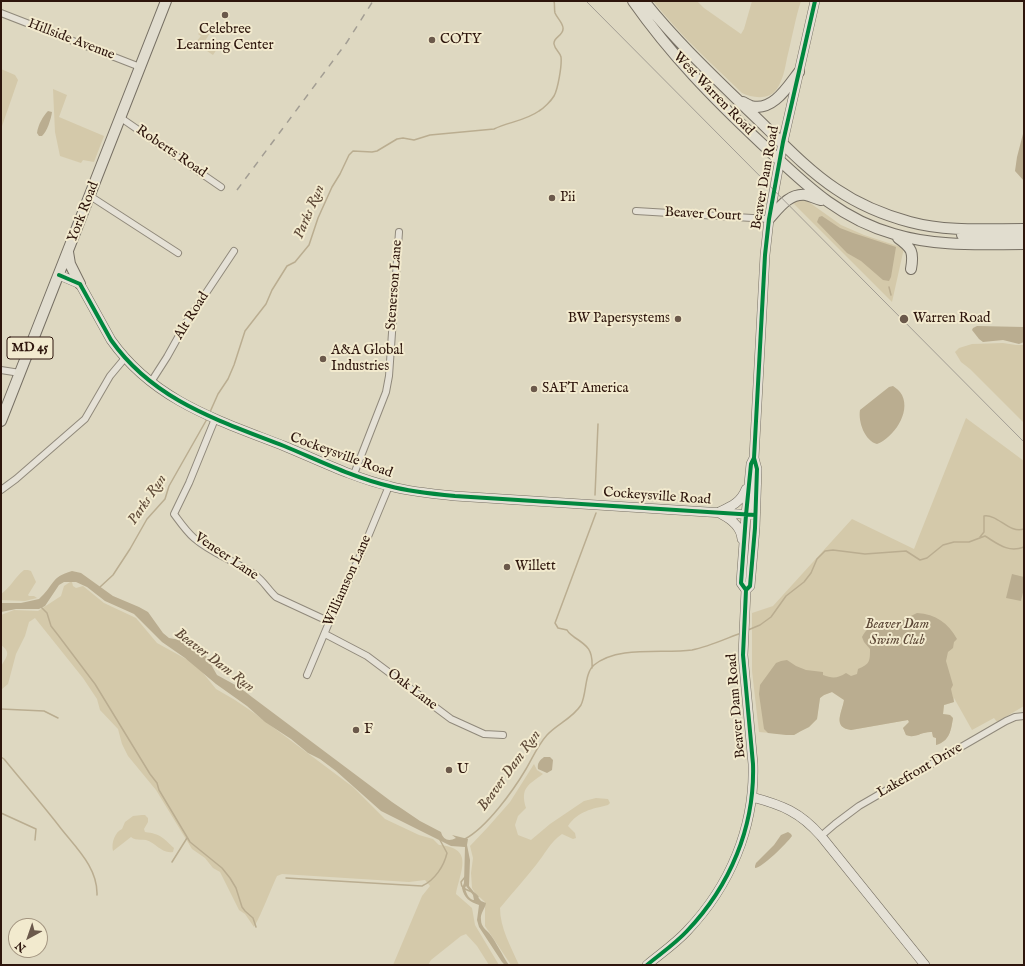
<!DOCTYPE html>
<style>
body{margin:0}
#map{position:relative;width:1025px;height:966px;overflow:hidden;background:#ded8c1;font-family:"IM FELL English",serif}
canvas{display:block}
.frame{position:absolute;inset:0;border:2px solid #2d150c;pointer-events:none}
.north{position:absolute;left:8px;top:918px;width:40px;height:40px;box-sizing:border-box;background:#f2eace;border:1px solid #a39580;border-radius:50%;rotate:220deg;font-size:11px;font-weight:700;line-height:16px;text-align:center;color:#2d150c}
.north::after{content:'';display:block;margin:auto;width:14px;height:18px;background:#6b594b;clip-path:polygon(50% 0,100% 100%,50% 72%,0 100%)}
</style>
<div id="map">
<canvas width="1025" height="966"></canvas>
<div class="frame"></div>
<div class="north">N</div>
</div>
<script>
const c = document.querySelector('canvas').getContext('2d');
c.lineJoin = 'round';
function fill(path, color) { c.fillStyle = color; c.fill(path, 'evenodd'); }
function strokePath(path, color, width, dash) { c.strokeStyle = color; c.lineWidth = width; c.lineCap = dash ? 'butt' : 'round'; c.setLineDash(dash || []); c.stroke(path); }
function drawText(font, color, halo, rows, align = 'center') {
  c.font = font + ' "IM FELL English",serif'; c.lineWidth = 4; c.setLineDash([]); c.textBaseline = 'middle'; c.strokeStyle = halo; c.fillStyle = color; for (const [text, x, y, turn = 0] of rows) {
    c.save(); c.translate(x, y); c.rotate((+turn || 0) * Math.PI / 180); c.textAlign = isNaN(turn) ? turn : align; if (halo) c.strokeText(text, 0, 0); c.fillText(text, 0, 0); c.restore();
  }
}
fill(new Path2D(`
 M653 1H697L704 8 741 34 744 29 752 1H801C795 19 792 39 787 58 785 68 783 81 776 90 769 100 752 98 742 93 711 63 680 35 653 1Z
 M203 29 210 33 205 41 217 49 213 55 195 43 201 36 198 34Z
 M1 69 15 75 18 80 1 129Z
 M53 89 67 95 59 117 104 136 94 162 83 160 81 163 60 156 55 132Z
 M796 199 806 200 841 225 864 235 904 248 892 302 793 203Z
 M1003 343 1016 345H1024V423L970 369 961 362 955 352 959 348 972 344Z
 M966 418 1024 461V706L997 722 994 718 972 730 954 698V702L944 705 943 714 950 715 953 718C951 730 950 741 936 745V738L933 737 932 732C922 731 915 739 906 735L903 728 909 722 908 720 851 730C832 727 842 713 844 700L832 692 824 695 820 698 817 719 809 727 801 731 794 735 759 732 752 671V613L773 606 852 519 914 549Z
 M24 570H28L31 571 36 582 28 595 29 596H34L37 598 25 601 1 600V594C11 587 15 577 24 570Z
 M70 582H72L73 586 76 588 83 586 104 603 136 618 157 643 186 659 194 662 216 689 235 700 254 713 353 787 385 819 419 835 433 839 439 845C474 848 461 869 456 894L472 908 475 925 499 965H489L477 946 466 934 461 936 431 960 428 965H393L422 896 430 886 425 880 409 882 282 874 277 876C269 893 263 911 254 927L245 914 239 910 220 872 213 868 205 858 192 849 156 790 128 756 122 744 118 729 100 710 97 699 83 678 35 618 29 622 25 636 16 654 8 684 2 689 1 688C1 682 0 674 1 668 3 659 14 654 1 645V615L14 610 38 611 61 596 64 586Z
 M534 764 537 770 543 774C528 785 520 788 526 808L518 816 515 825 518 835 531 840 550 824 584 801 596 798 608 799 610 803 608 805C592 809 578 811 568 826L575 833 576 838 573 839 562 834C550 842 545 854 536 865 525 879 512 893 500 908 500 928 511 947 519 965H511L485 926V902L475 893 472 888 471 873 473 858 470 846 488 827 510 802Z
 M142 815H145L148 818V822L144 829 145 832C161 834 163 838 174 848L173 852C162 854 156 843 146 840 141 839 135 841 131 837L113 851C111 843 115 832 122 829L125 822 133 816Z`), '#d4c9aa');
fill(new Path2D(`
 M48 111 52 112C51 119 47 132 42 136H39L37 133C38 125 43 116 48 111Z
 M1024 130V181L1015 171 1017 157Z
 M822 216 840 228 853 233 896 247 891 277 889 281 883 280 861 261 847 253 817 222 819 217Z
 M977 326 1024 327V342L1019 344 1003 340 983 342 979 339 972 330 973 328Z
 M893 386C896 388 900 391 902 395 911 413 893 438 877 444 865 441 858 422 860 410L889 387Z
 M72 571 81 573 113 596 139 607 148 612 163 633 169 638 180 640 197 647 205 654 217 675 239 687 252 697 392 802 420 821 441 832C443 840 449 842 456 838L452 835 468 839 467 845 470 860 469 886 481 901 486 903C485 909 480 913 481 920 481 926 486 930 489 933 497 943 502 955 509 965H505L502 962 479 927 477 920 479 905C470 902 464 898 462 888L464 883 465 847 451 846 381 811 336 771 320 759 308 753 291 739 265 722 247 706 216 684 185 658 162 642 134 614 105 601 87 587 76 582H64L59 585 45 606 39 609H16L1 612V603H21L39 599C54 586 50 577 72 571ZM466 886 473 895 474 900C469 900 466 893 465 888Z
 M1012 574 1024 577V588L1021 601 1006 598Z
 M917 613C936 614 948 623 957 639L954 642 953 648 948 652 946 661 953 685 951 689 954 702 944 705 943 714 950 715 953 718C951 730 950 741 936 745V738L933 737 932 732C922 731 915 739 906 735L903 728 909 722 908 720 851 730C832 727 842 713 844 700L832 692 824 695 820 698 817 719 809 727 801 731 794 735H786L768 733 764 729 759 694 760 685 776 663 781 661 787 660 796 666 806 670 823 672V675C833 679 838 678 846 673L851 676 857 674 858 669C870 664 870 661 870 649L864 642 862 637C867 627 875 623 886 628Z
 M544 757H550L553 760 552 770 547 773 538 769C537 763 540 760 544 757Z
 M788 832 791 834 792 836C787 843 762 868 755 868V866L756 863 774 845 781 835Z`), '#baad90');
strokePath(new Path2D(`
 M889 287 891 295
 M210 412 218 394 228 379 234 365 245 331 266 304 272 290 287 266 295 262 309 245 318 218 332 187 340 174 349 155 353 151 372 152 377 151 397 139 403 138 414 140 430 135 494 129C508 122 525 121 539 111 544 108 551 101 554 96 558 89 562 65 561 57 560 52 555 50 554 44 553 37 563 36 563 29 564 24 557 18 555 13 554 9 555 5 554 1
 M595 495 598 424
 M980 537 984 532V516C998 514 1009 534 1024 529
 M100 587 113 575 130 549 147 519 165 499 169 486 207 419
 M40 606 47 613 51 626 58 635 95 684 150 774 157 783 159 790 190 842 222 868 230 878 236 888 242 907 245 911 253 918 256 927
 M748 630 760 625 771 617 786 596 804 582 811 573 817 559 825 551 833 550 865 554 906 551 920 560 927 558 943 545 954 542H969L985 536C998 544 1008 553 1024 547
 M592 668C593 650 588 646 574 637 571 634 569 634 567 630L558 628 555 623 596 513
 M1 709 44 711 58 718
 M1 757 4 759C22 781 41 803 59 826 75 847 98 867 97 895
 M1 813 36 829 35 840
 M465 839C487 827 513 791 526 769 533 757 538 745 547 735 557 724 573 718 581 705 587 693 584 674 594 665 618 645 663 654 692 650 708 647 725 639 741 633
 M172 862 187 838
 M465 877 461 882C461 892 473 889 478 897
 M286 878 422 886C435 880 444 866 447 853L440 840`), '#baad90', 1.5);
const street = new Path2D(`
 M1 13 140 67
 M121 118 221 187
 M90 196 178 253
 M636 211 769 219
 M1 370 20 373
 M151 382 167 357 186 323 234 251
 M215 419 189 483 174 514C180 522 186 531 194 538 212 554 236 561 255 575 264 581 268 590 276 597L330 622
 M354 474 386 392 389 376 399 232
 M1 490 16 479 85 419 110 376 125 358
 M325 634 367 656 451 719 484 734 503 735
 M307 675 333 613 360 556 389 486
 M821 836 835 824 859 806 1006 721 1015 717 1024 716`);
const secondary = new Path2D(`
 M59 275 80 284 111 340C154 401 218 420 284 446 318 460 354 478 389 486 411 492 433 494 455 496L755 515
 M719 512C732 506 741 502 746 489
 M721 514C731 519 741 526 742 539
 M746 590 750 586 755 528 757 469 754 458 765 255 769 219 783 142 815 1
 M752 797C782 805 800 812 821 836L925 965
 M647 965C660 954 675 944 687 931 730 886 755 827 753 764L743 655 746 590 741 583 746 515 751 464 754 458`);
const primary = new Path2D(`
 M633 1C671 55 713 98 761 143 803 182 837 218 894 234 937 247 980 244 1024 244
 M644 1C675 40 711 74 746 108 774 134 804 168 836 189 858 204 884 215 910 222 947 232 986 229 1024 229
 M743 102C745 103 748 105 751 106 773 112 788 86 799 72
 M769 219C779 208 789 193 806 195 811 196 816 199 821 200
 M962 235 1016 236 1024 238
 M898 238C912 248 914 252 911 269
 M68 252 70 264 80 284
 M1 421 166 1`);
strokePath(street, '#90897b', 8);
strokePath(secondary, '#777064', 10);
strokePath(primary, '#777064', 12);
strokePath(street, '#e5e1d6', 6);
strokePath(secondary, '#e5e1d6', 9);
strokePath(primary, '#e1ddcf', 10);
strokePath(new Path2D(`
 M586 1 1024 442`), '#a29d93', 1);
strokePath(new Path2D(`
 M237 190 347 42 373 1`), '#a29d93', 1.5, [7, 7]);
strokePath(new Path2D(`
 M59 275 80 284 111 340C154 401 218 420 284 446 318 460 354 478 389 486 411 492 433 494 455 496L755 515
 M746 590 750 586 755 528 757 469 754 458 765 255 769 219 783 142 815 1
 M647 965C660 954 675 944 687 931 730 886 755 827 753 764L743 655 746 590 741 583 746 515 751 464 754 458`), '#00873e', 4);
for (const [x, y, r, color] of [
 [225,15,4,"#6b594b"],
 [432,40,4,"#6b594b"],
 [552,198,4,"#6b594b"],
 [678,319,4,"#6b594b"],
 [904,319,5,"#6b594b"],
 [323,359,4,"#6b594b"],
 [534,389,4,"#6b594b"],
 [507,567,4,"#6b594b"],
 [356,730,4,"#6b594b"],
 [449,770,4,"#6b594b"]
]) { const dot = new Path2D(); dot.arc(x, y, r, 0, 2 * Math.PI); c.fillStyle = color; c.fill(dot); strokePath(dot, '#f2eace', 1.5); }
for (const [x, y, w] of [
 [30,348,46]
]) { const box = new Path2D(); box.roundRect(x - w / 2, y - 11, w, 22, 3); c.fillStyle = '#f2eace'; c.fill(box); strokePath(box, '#2d150c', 1); }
drawText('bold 13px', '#2d150c', null, [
 ["MD 45",30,348]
]);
drawText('14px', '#2d150c', '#f2eace', [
 ["Celebree",225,30,"center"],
 ["Learning Center",225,46,"center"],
 ["COTY",440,40],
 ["Pii",560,198],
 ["BW Papersystems",670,319,"right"],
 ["Warren Road",913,319],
 ["A&A Global",331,351],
 ["Industries",331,367],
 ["SAFT America",542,389],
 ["Willett",515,567],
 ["F",364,730],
 ["U",457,770]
], 'left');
drawText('14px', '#2d150c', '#f2eace', [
 ["Hillside Avenue",71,40,21],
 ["West Warren Road",713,94,46],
 ["Roberts Road",171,152,34],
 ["Beaver Dam Road",766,178,-80],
 ["York Road",84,212,-69],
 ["Beaver Court",703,215,3],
 ["Stenerson Lane",395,285,-86],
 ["Alt Road",192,316,-58],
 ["Cockeysville Road",341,456,20],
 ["Cockeysville Road",657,497,4],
 ["Veneer Lane",226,557,34],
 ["Williamson Lane",348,581,-66],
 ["Oak Lane",412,690,37],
 ["Beaver Dam Road",737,706,-95],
 ["Lakefront Drive",920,771,-30]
]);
drawText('italic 14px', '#5c4736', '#f2eace', [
 ["Beaver Dam",897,625],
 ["Swim Club",897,641]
]);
drawText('italic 15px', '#5f4a38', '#f2eace', [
 ["Parks Run",310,212,-67],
 ["Parks Run",148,500,-56],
 ["Beaver Dam Run",214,661,37],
 ["Beaver Dam Run",510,771,-54]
]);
</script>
